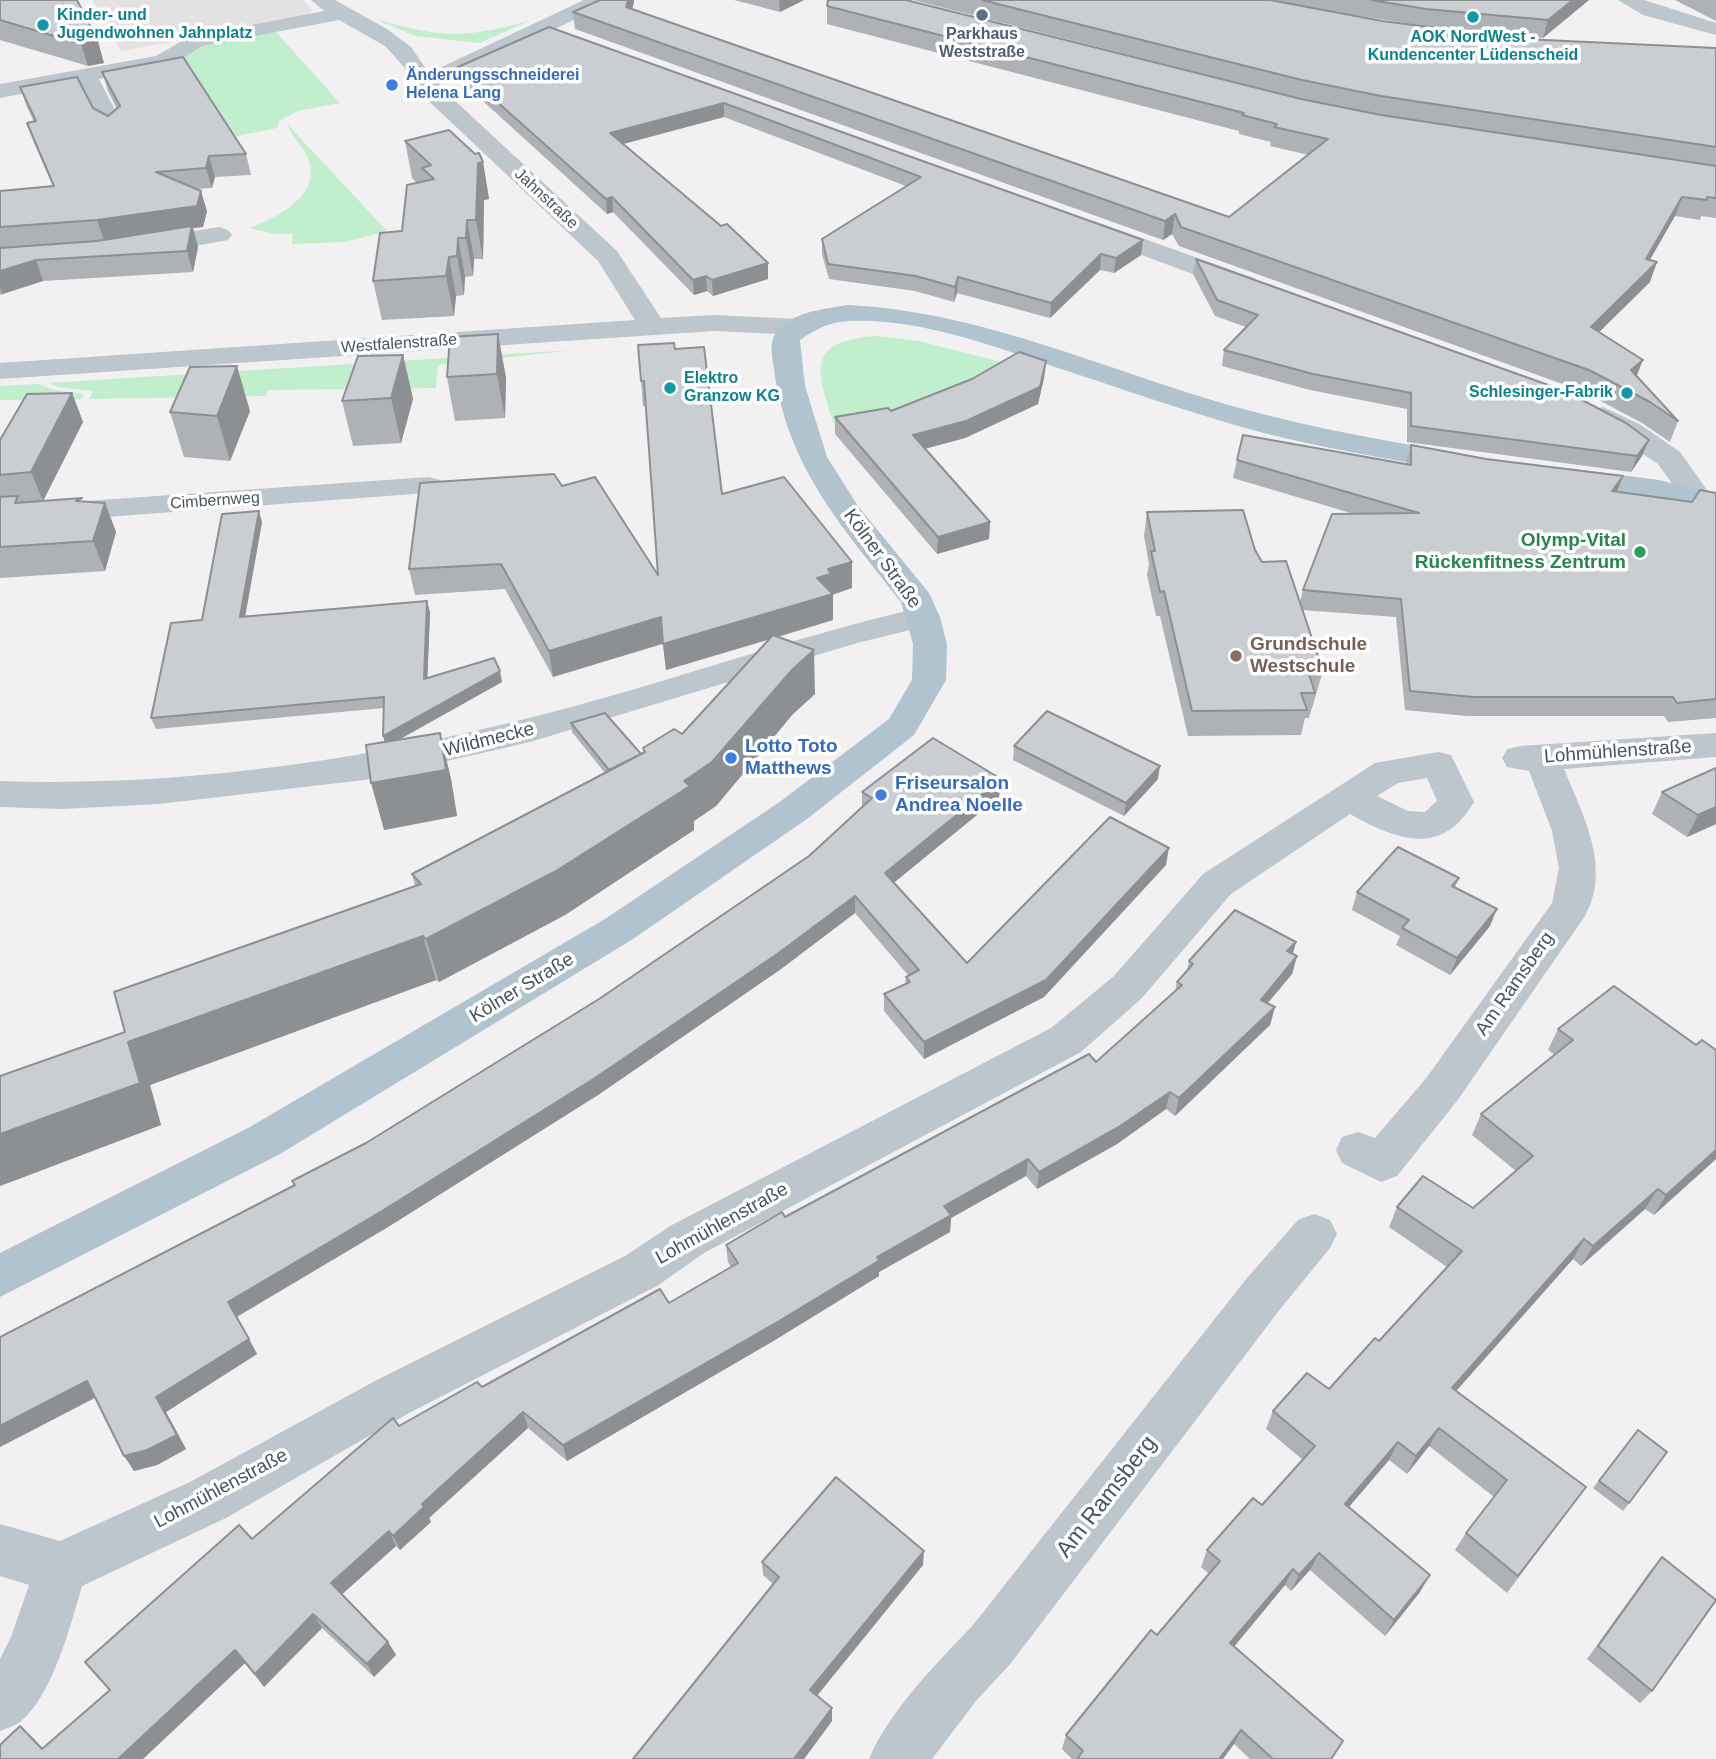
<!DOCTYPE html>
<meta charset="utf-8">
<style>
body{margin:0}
canvas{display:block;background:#f3f0f1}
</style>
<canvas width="1716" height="1759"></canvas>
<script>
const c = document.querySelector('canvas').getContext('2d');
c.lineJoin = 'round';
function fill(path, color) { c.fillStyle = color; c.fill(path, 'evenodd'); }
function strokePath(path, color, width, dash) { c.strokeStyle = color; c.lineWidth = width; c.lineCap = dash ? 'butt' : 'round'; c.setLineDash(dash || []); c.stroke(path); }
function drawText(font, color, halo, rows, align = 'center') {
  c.font = font + ' Arial,sans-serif'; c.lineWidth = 7; c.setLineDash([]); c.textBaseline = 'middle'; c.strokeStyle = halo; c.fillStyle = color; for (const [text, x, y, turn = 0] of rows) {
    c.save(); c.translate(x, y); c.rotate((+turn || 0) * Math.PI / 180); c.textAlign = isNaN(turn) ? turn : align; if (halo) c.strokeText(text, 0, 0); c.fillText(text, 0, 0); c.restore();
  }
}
fill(new Path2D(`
 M92 0H303L313 11 302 18 121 51Z`), '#e3e1e2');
fill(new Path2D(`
 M377 20C443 37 462 39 529 21L480 43 416 36Z
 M275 31 340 103 298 111 279 121 277 128 227 138 178 59 203 44Z
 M287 124 387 231 345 242 292 244 293 234H273L250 228C277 217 320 197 309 161 305 148 292 137 287 124Z
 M877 336 918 341 1005 363 961 391 835 427C818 373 802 341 877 336Z
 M574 350 438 365 436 388 269 390 265 396 89 399 93 391 58 387 49 383Z
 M39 384 54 390 84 394 81 399 0 400V386Z`), '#c1eecd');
fill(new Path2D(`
 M311 0H335L387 29 411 47 429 73 584 0H610L607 4 438 85 617 251 661 318 714 315 799 319 809 321 813 327 809 333 799 335 714 331 0 379V363L635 320 598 261 416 89 404 67 385 46 339 20 202 46 170 66 99 79 124 127 113 134 102 127 79 83 0 98V84L156 56 189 37 324 11Z
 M1618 0H1644L1716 23V35L1643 15Z
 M1094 221 1254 278 1258 284 1254 290H1236L1085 234 1081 229 1085 224Z
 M219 227 228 230 232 235 228 240 145 255 136 252 132 247 136 242 145 239Z
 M1603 407 1641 425 1680 452 1712 497 1708 503 1697 506 1686 503 1658 464 1593 422 1589 416 1593 410Z
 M429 477 440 480 444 486 440 492 0 525V507Z
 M923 607 935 610 940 617 935 624 857 643 530 742 364 780 159 804 62 809 0 807V781C176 787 354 762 525 719 659 686 788 638 923 607Z
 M1716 733V757L1564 769C1583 815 1612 868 1585 916L1457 1101 1397 1176 1381 1182 1342 1163 1336 1150 1342 1137 1358 1132 1375 1138 1427 1077 1552 903 1559 868 1552 831 1529 771 1507 767 1502 758 1507 749 1520 746Z
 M1438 752 1451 755 1474 802C1442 857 1398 841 1350 814L1231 894 1142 998 1081 1052 704 1253 657 1286 409 1413 226 1518 82 1586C71 1624 52 1697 20 1722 15 1726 6 1728 0 1731V1659L11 1637 29 1585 0 1576V1524L60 1541 190 1482 375 1381 625 1256 672 1225 1051 1028 1114 976 1203 874 1375 763ZM1427 778 1437 801 1425 812 1408 811 1377 796 1398 783Z
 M1314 1214 1330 1220 1337 1234 1330 1248 1281 1308 1011 1663 976 1701 932 1759H869C889 1711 937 1663 973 1625L1247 1278 1298 1220Z`), '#bcc6cc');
fill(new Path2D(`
 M848 305C969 311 1081 359 1195 395 1282 422 1370 439 1459 453L1470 456 1474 462 1470 468 1459 471C1391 460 1323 448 1256 431 1188 412 1122 389 1055 367 990 345 918 318 849 321 829 322 816 329 800 340L805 386 827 457 858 506 929 593 940 617 947 644 946 680 914 735 807 819 633 939 280 1154 0 1297V1253L248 1128 605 919 781 801 889 719 912 680 913 644 901 602C845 530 790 471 775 376 774 364 768 345 775 334 789 312 824 309 848 305Z
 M1567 468 1659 480 1716 494V512L1659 498 1556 483 1552 477 1556 471Z`), '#b1c3ce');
fill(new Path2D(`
 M0 0H77L104 63 88 66 0 40Z
 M734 0H804L780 12Z
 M913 0H1589L1543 38 1428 27 1524 39 1716 48V218L1701 216 1700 220 1675 216 1649 260 1650 282 1599 332 1637 376 1678 421 1670 442 1642 423 1582 391 1179 246 1172 234 1163 240 575 29 573 12 634 2 632 9 1229 217 1309 155 1270 146 1271 142 1239 134V131L827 24V6L1377 114 1299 98ZM1335 12 1417 25 1382 21Z
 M1675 0H1716V21Z
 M549 27 1141 255 1114 273 1100 270 1050 318 957 293 954 302 915 291 829 279 822 254V239L906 186 724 117 623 144 768 279 713 296 707 291 694 295 613 212 607 214 461 81 458 67Z
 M102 72 246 154 251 175 215 177 212 188 197 189 207 211 203 227 193 228 198 247 193 272 43 281 0 295V191L53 186 34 143 27 123 34 122 27 107 20 87 93 108 108 116 117 109 108 91Z
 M405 141 483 162 489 199 484 200 483 259H474L473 276 465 277 464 295 456 296 454 316 382 320 373 281 402 231 417 183 412 178Z
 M1196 259 1649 440 1642 456 1631 472 1407 442V409L1310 390 1222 366 1224 350 1246 327 1215 316 1193 274Z
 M498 334 506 378 505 418 455 421 447 377Z
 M675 349 722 494 852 562V588L833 594V620L778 637 815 694 793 714 716 806 694 821V830L565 915 439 982 436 980 150 1085 161 1125 0 1186V1076L125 1032 415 886 412 874 605 773 572 732 571 723 641 754 644 752 643 748 682 734 768 640 666 670 663 644 553 677 505 589 415 595 409 569 562 486 658 575 646 406H643L641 381Z
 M403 355 413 399 401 443 353 446 342 401Z
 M1046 361 1044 378 1038 404 965 438 925 449 990 522 989 539 937 554 835 434V417L891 411Z
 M72 393 83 422 43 501 105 503 116 532 105 571 0 578V440Z
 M250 411 230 461 184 457 170 412Z
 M1411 445 1486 459 1623 476 1617 491 1692 502 1716 493V718L1668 722 1664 716H1467L1405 710 1396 617 1302 610 1323 671 1309 718H1305L1301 735 1188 736 1160 616H1156L1147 575 1149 564 1144 536 1147 512 1255 550 1262 562 1300 602 1303 590 1354 514 1233 478 1237 460 1406 464Z
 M262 522 245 617 430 612 427 678 502 682 398 740 440 733 451 779 457 816 384 830 385 742 384 708 156 729 151 718 202 620Z
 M1014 746 1158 779 1124 816 1013 760Z
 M1001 779 999 797 894 882 967 963 1166 865 1044 997 924 1059 884 1011V994L905 984 906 977 908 975 855 913 781 969 598 1095 388 1227 237 1317 257 1354 166 1412 186 1449 157 1465 134 1471 95 1398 0 1447V1337L294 1186 292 1181 366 1143 599 999 809 856 862 807V792Z
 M1662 792 1716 824 1687 837 1652 814Z
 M1459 878 1455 887 1490 926 1450 975 1396 945 1400 936 1352 910 1357 892Z
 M1296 942 1292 954 1297 956 1292 974 1267 1004 1275 1007 1270 1025 1175 1116 1166 1109 1117 1144 1037 1189 1026 1176 951 1218 950 1232 879 1272V1276L775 1340 567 1461 528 1428 429 1518 431 1522 400 1550 396 1546 342 1594 388 1642 396 1655 374 1677 322 1628 264 1687 245 1663 143 1759H0L34 1739 43 1749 110 1690 252 1539 399 1426 482 1387 669 1303 731 1267 728 1262 726 1245 785 1217 1096 1062 1175 991 1177 982 1187 970 1189 961Z
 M1558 1029 1696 1045 1716 1050V1159L1654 1215 1645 1209 1581 1266 1573 1259 1456 1391 1586 1487 1507 1593 1455 1550 1466 1533 1494 1497 1429 1446 1407 1474 1389 1460 1349 1507 1420 1592 1385 1636 1310 1570 1291 1591 1285 1585 1234 1646 1332 1759H1250L1234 1744 1223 1759H1072L1062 1749 1066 1735 1157 1635 1209 1574 1201 1567 1207 1550 1262 1505 1303 1460 1266 1429 1273 1411 1329 1389 1379 1341 1447 1267 1389 1227 1397 1207 1473 1208 1516 1171 1472 1135 1481 1114 1555 1055 1548 1050Z
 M1638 1430 1667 1452 1623 1511 1593 1488Z
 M1662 1557 1652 1691 1640 1703 1587 1659 1650 1571Z
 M762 1562 923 1565 817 1696 832 1721 804 1759 773 1584 763 1575Z`), '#aeb1b5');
fill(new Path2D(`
 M628 0H634V2L628 24 626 7Z
 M779 0H804L780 12Z
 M1573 0H1589L1543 38 1548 20Z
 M98 41 104 63 88 66 81 44Z
 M724 103V117L612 147 610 133Z
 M209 156 215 177 212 188 206 168Z
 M483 162 489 199 484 200 483 259 476 220 478 163Z
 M201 191 207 211 203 227 193 228 198 247 193 272 187 251 104 240 97 220Z
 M612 197 613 212 607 214 606 199Z
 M1682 197 1675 216 1639 279 1646 259Z
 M1175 214 1172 234 1163 240 1165 221Z
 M467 220 474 259 473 276 466 238Z
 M458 238 465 277 464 295 457 256Z
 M1143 240 1141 255 1114 273 1116 258Z
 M1101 254 1100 270 1050 318 1051 303Z
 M449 257 456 296 454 316 446 276Z
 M36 260 43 281 2 294 0 288V271Z
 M1657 262 1650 282 1584 347 1591 327Z
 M768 263V279L713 296 712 280Z
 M706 276 707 291 694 295 693 280Z
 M958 277 957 293 954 302 955 287Z
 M498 334 506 378 505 418 497 374Z
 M403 355 413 399 401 443 391 398Z
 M1643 360 1635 380 1624 391 1631 370Z
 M1046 361 1044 378 1038 404 965 438 912 452 913 435Z
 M237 366 250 411 230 461 217 416Z
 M72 393 83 422 43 501 31 472Z
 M1649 440 1642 456 1631 472 1637 456Z
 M1623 476 1616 494 1612 491Z
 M105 503 116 532 105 571 93 541Z
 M259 511 262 522 243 628 240 617Z
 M990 522 989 539 937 554 938 537Z
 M852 562V588L832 595 833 594V620L666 670 663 644 817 578 828 569Z
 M427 601 430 612 427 690 424 679Z
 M661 617 664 643 553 677 549 651Z
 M814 650 815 694 793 714 716 806 694 821V830L565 915 439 982 426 939 684 781 792 670Z
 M500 671 502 682 386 747 383 736Z
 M440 733 451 779 457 816 384 830 371 783Z
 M1160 766 1158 779 1124 816 1126 803Z
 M1001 779 999 797 885 890V873Z
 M1716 807V824L1687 837 1698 815Z
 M1169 848 1166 865 1044 997 924 1059V1042Z
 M855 896V913L781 969 598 1095 388 1227 236 1317 228 1302Z
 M1497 909 1490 926 1450 975 1457 958Z
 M423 936 436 980 150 1085 161 1125 0 1186V1134L128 1042Z
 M1296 942 1291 960 1287 951Z
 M1297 956 1292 974 1256 1017 1261 1000Z
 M1275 1007 1270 1025 1175 1116 1179 1098Z
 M1170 1092 1166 1109 1117 1144 1037 1189 1039 1172Z
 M1716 1150V1159L1654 1215 1666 1195Z
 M1028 1159 1026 1176 951 1218 950 1232 879 1272V1276L775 1340 567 1461 563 1445 877 1257 944 1206Z
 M1658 1189 1645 1209 1581 1266 1593 1246Z
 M1584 1239 1573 1259 1442 1407 1452 1388Z
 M249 1339 257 1354 166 1412 186 1449 157 1465 134 1471 124 1456 156 1397Z
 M87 1381 98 1396 0 1447V1426Z
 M523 1412 528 1428 429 1518 431 1522 400 1550 393 1536 422 1504Z
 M1439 1428 1429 1446 1407 1474 1416 1456Z
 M1398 1442 1389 1460 1336 1522 1345 1504Z
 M389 1531 396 1546 339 1597 331 1583Z
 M924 1551 923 1565 811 1703 810 1690Z
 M1319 1553 1310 1570 1291 1591 1299 1575Z
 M1293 1569 1285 1585 1224 1659 1230 1643Z
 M1430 1575 1420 1592 1385 1636 1394 1620Z
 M313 1614 322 1628 264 1687 255 1674Z
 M388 1642 396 1655 374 1677 367 1664Z
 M235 1650 245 1663 143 1759H118Z
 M832 1708V1721L804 1759H794Z
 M20 1726 34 1739 52 1759 42 1749Z
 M1241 1730 1234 1744 1223 1759H1219Z`), '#8d9093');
const building = new Path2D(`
 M0 0H77L98 41 81 44 0 20Z
 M600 0H628L626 7 1229 217 1328 139 1274 127 1277 124 1242 115 1244 113 827 6 828 0H906L1301 99 1381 115 1716 166V198L1707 197V200L1682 197 1646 259 1657 262 1591 327 1643 360 1631 370 1678 421 1650 402 1589 370 1181 227 1175 214 1165 221 573 12Z
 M982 0H1270L1382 21 1524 39 1716 48V147L1381 96 1302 80Z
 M1371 0H1573L1548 20 1426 9Z
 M549 27 1143 240 1116 258 1101 254 1051 303 958 277 955 287 916 276 828 264 822 239 921 177 724 103 610 133 721 226 727 224 768 263 712 280 706 276 693 280 612 197 606 199 458 67Z
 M183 57 246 154 209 156 206 168 156 172 201 191 197 206 97 220 0 227V191L54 186 27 123 36 121 20 87 77 77 93 108 108 116 120 106 102 72Z
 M449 130 475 154 479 153 483 162 478 163 476 220H467L466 238H458L457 256 449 257 446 276 373 281 380 233 402 231 407 185 434 179 422 168 431 165 405 141Z
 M192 226 187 251 36 260 0 271V248L97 241Z
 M1196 259 1565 391 1626 423 1649 440 1637 456 1411 426V393L1313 374 1224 350 1258 315 1217 300Z
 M498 334 497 374 447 377 450 337Z
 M674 343 675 349 704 347 722 494 784 477 852 562 828 569 831 574 817 578 833 594 663 644 661 617 549 651 501 564 409 569 420 483 554 474 562 486 595 477 658 575 644 381H641L638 345Z
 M1019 352 1046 361 1040 387 966 421 913 435 990 522 938 537 835 417 888 408 891 411 972 379Z
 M403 355 391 398 342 401 358 356Z
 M237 366 217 416 170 412 190 367Z
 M72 393 31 472 0 475V440L27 394Z
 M1243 435 1411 465V445L1486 459 1623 476 1612 491 1692 502 1700 490 1716 493V699L1677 703 1673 697H1473L1410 691 1401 599 1303 590 1332 514 1419 513 1237 460Z
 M18 496 15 503 82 498 76 501 105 503 93 541 0 547V497Z
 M1243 510 1255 550 1262 562 1286 561 1323 671H1308L1315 693H1301L1307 710 1192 711 1164 591 1160 592 1151 551H1155L1147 512Z
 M259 511 240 617 427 601 424 679 494 658 500 671 383 736 384 697 151 718 171 623 202 620 222 514Z
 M773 635 814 650 792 670 712 762 684 781 690 786 556 871 426 939 423 936 128 1042 140 1083 0 1134V1076L125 1032 114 992 421 884 412 874 645 752 643 748 674 729 682 734Z
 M1047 711 1160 766 1126 803 1014 746Z
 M605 713 641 754 609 770 571 723Z
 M440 733 446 770 371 783 366 745Z
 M933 738 1001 779 885 873 967 963 1110 817 1169 848 1046 980 924 1042 884 994 910 982 906 977 919 970 855 896 780 952 595 1078 382 1211 228 1302 249 1339 156 1397 177 1435 147 1450 124 1456 87 1381 0 1426V1337L295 1185 292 1181 366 1143 599 999 809 856 872 798 862 792Z
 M1716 768V807L1698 815 1662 792Z
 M1398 847 1459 878 1452 886 1497 909 1457 958 1402 928 1409 920 1357 892Z
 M1235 910 1296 942 1287 951 1297 956 1261 1000 1275 1007 1179 1098 1170 1092 1120 1126 1039 1172 1028 1159 944 1206 951 1215 877 1257 880 1260 774 1324 563 1445 523 1412 422 1504 424 1507 393 1536 389 1531 331 1583 388 1642 367 1664 313 1614 255 1674 235 1650 118 1759H0V1745L20 1726 42 1749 110 1690 85 1662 239 1525 252 1539 393 1418 399 1426 477 1382 482 1387 660 1289 669 1303 738 1263 726 1245 782 1212 785 1217 1089 1054 1096 1062 1182 985 1177 982 1193 964 1189 961Z
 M1614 986 1696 1045 1702 1040 1716 1050V1150L1666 1195 1658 1189 1593 1246 1584 1239 1452 1388 1586 1487 1518 1576 1466 1533 1507 1480 1439 1428 1416 1456 1398 1442 1345 1504 1430 1575 1394 1620 1319 1553 1299 1575 1293 1569 1230 1643 1343 1741 1331 1759H1273L1241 1730 1219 1759H1077L1083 1751 1066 1735 1151 1630 1157 1635 1220 1561 1207 1550 1253 1498 1262 1505 1315 1446 1273 1411 1307 1373 1329 1389 1375 1338 1379 1341 1462 1251 1397 1207 1423 1176 1473 1208 1533 1156 1481 1114 1573 1040 1558 1029Z
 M1638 1430 1667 1452 1629 1503 1599 1481Z
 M836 1477 924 1551 810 1690 832 1708 794 1759H633L779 1577 762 1562Z
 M1662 1557 1716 1600 1652 1691 1598 1646Z`);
fill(building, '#caced2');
strokePath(building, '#8d9093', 2);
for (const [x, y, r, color] of [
 [982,15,7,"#5c6f8a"],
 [1473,17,7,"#0f9aa8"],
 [43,25,7,"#0f9aa8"],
 [392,85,7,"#3f7fe0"],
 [670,388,7,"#0f9aa8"],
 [1627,393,7,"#0f9aa8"],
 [1640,552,7,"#2e9e5b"],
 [1236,656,7,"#8d6e63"],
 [731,758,7,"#3f7fe0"],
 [881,795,7,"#3f7fe0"]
]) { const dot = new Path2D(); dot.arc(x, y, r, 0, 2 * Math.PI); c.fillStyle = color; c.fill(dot); strokePath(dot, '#fff', 2.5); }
drawText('bold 16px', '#0d838f', '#fff', [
 ["Kinder- und",57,16],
 ["Jugendwohnen Jahnplatz",57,34],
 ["AOK NordWest -",1473,38,"center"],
 ["Kundencenter Lüdenscheid",1473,56,"center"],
 ["Elektro",684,379],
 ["Granzow KG",684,397],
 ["Schlesinger-Fabrik",1613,393,"right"]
], 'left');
drawText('bold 16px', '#4e5e75', '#fff', [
 ["Parkhaus",982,35],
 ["Weststraße",982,53]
]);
drawText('bold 16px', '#366cbe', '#fff', [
 ["Änderungsschneiderei",406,76],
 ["Helena Lang",406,94]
], 'left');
drawText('16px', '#49565d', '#fff', [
 ["Jahnstraße",546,199,43],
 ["Westfalenstraße",399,344,-4],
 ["Cimbernweg",215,501,-4]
]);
drawText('bold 19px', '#27864d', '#fff', [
 ["Olymp-Vital",1626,541],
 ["Rückenfitness Zentrum",1626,563]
], 'right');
drawText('19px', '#49565d', '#fff', [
 ["Kölner Straße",882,559,54],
 ["Wildmecke",489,740,-14],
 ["Lohmühlenstraße",1618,752,-4],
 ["Am Ramsberg",1515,984,-55],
 ["Kölner Straße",522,988,-31],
 ["Lohmühlenstraße",722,1224,-29],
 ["Lohmühlenstraße",221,1489,-28]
]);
drawText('bold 19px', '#785e54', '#fff', [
 ["Grundschule",1250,645],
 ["Westschule",1250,667]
], 'left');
drawText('bold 19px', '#366cbe', '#fff', [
 ["Lotto Toto",745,747],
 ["Matthews",745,769],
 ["Friseursalon",895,784],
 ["Andrea Noelle",895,806]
], 'left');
drawText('23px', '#49565d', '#fff', [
 ["Am Ramsberg",1107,1497,-52]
]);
</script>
